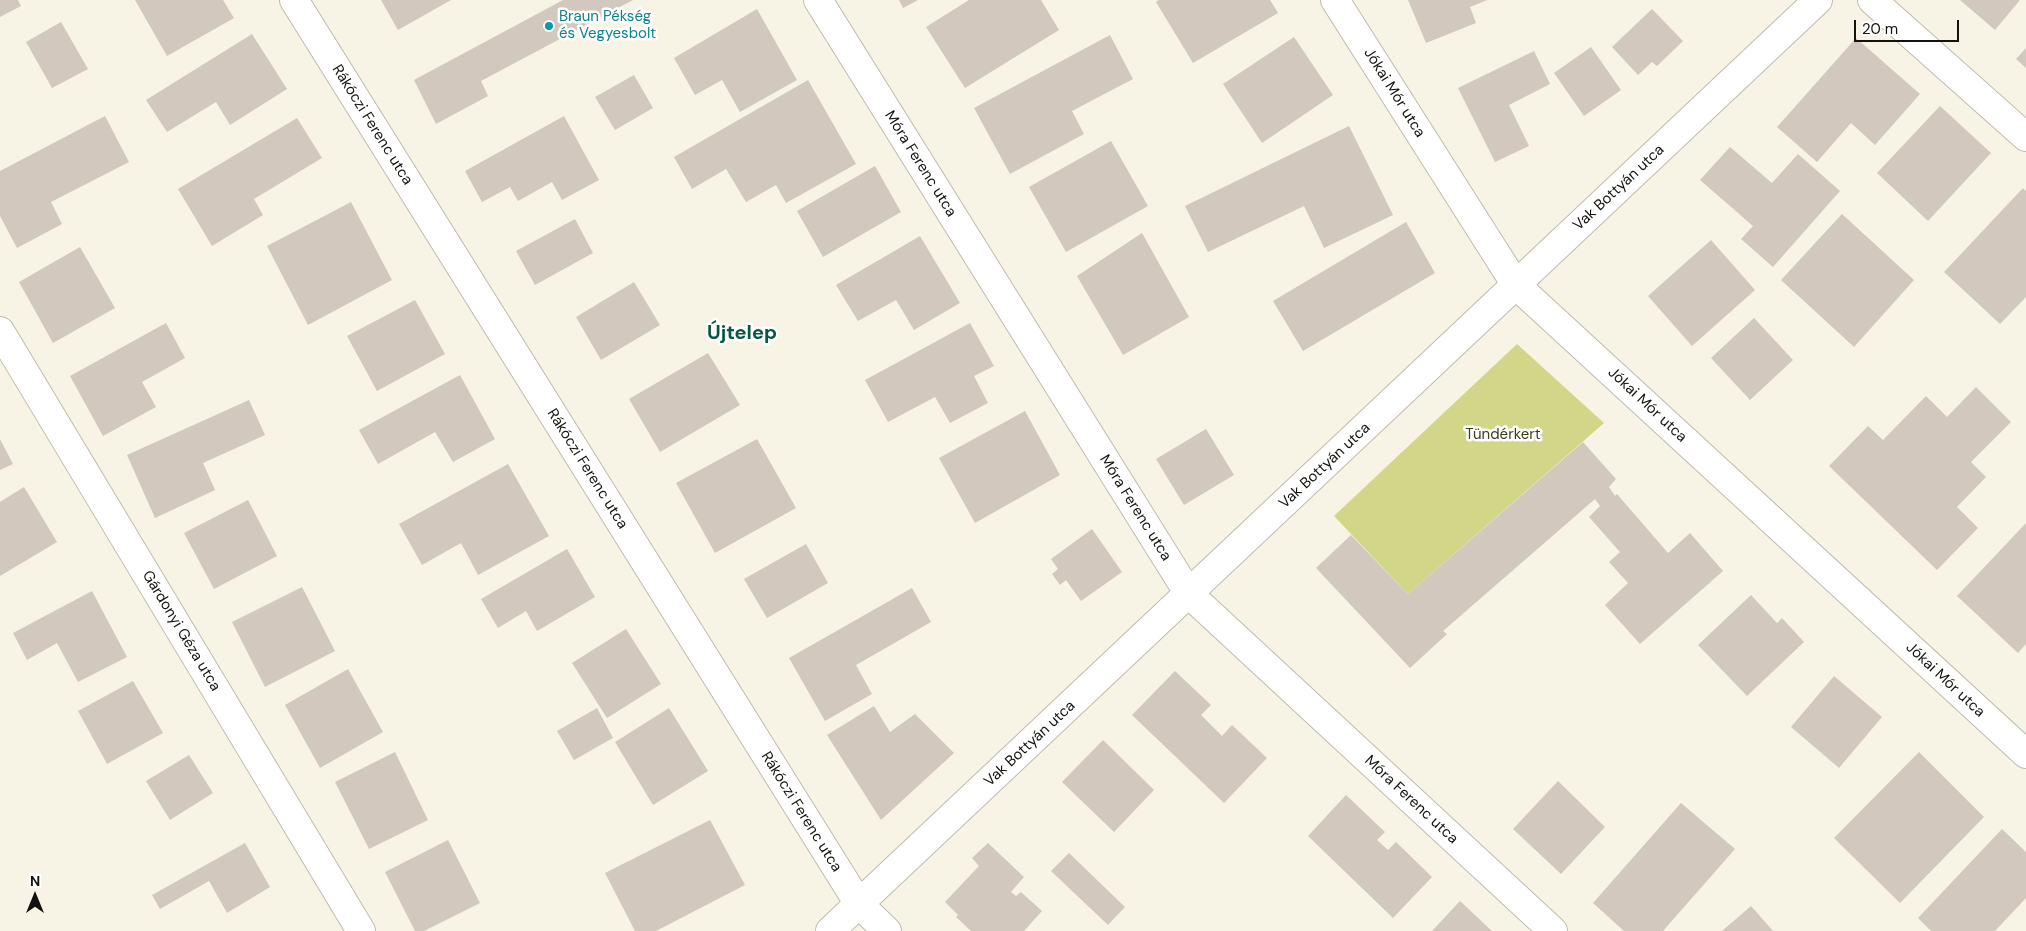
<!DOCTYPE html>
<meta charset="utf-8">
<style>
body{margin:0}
#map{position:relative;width:2026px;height:931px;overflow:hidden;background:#f7f3e5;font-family:"DM Sans",sans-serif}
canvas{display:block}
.north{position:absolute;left:10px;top:871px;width:50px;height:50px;-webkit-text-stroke:4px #fff;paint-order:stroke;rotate:0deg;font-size:14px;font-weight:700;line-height:20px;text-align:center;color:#13120e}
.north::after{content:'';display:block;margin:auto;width:18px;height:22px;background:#13120e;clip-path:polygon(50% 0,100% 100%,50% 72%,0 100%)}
.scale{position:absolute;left:1854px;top:20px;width:105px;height:22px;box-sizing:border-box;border:2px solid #13120e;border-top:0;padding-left:6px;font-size:15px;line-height:18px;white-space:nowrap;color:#13120e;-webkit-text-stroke:4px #fff;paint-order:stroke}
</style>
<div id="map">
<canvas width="2026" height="931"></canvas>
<div class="north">N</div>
<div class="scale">20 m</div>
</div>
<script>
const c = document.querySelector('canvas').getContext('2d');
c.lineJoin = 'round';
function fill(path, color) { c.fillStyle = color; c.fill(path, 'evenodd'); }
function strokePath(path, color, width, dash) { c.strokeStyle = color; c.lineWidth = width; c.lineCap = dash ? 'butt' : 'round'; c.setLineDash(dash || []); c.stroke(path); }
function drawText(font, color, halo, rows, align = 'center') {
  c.font = font + ' "DM Sans",sans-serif'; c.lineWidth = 5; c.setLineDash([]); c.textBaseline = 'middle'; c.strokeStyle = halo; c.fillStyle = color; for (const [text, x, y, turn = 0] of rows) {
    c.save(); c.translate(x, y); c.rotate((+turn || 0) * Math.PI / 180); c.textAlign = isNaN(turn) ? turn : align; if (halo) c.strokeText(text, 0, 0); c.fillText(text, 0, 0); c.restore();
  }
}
fill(new Path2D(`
 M1517 344 1604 423 1408 594 1334 516Z`), '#d1d689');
fill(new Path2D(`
 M0 0H18L21 6 0 17Z
 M135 0H223L234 18 167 56Z
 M381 0H451L398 30Z
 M563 0H633L481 81 488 96 436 124 414 80Z
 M899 0H918L903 8Z
 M969 0H1041L1059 30 965 88 926 27Z
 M1159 0H1270L1278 13 1193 63 1156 2Z
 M1408 0H1487L1470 7 1476 23 1426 43Z
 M1960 0H2020L1995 30Z
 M757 9 797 80 740 112 722 80 695 95 674 58Z
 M1652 9 1683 41 1657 66 1652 62 1638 75 1612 47Z
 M61 22 88 69 52 88 26 42Z
 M252 34 287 89 230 125 216 102 167 132 146 100Z
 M1110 35 1133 79 1072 111 1084 134 1010 174 974 108Z
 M1294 37 1333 95 1262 143 1223 84Z
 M1856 38 1920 94 1875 145 1851 123 1817 162 1777 127Z
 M1591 47 1621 90 1584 116 1554 73Z
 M2026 48V68L2016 59Z
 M1534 51 1550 84 1509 105 1529 146 1495 162 1458 88Z
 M634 75 653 108 615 130 595 97Z
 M808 80 856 164 786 203 776 185 746 202 726 169 692 189 674 157Z
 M1940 106 1991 153 1928 221 1877 173Z
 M105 116 129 162 51 202 62 224 17 248 0 216V171Z
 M564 116 599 180 562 200 552 182 518 201 510 187 482 202 465 171Z
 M297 118 322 158 254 199 263 215 212 246 178 189Z
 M1349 126 1393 215 1324 248 1304 206 1208 252 1185 206Z
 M1111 141 1148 206 1066 252 1029 187Z
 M1730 147 1772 183 1798 154 1840 191 1773 267 1741 239 1753 226 1700 180Z
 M875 166 901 212 823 257 797 211Z
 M2023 188 2026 191V297L2000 324 1944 272Z
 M351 202 392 280 308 325 267 246Z
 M1842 214 1914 280 1854 347 1781 280Z
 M575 219 593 253 535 285 516 251Z
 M1406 222 1435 273 1303 351 1273 301Z
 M1142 233 1189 317 1123 355 1077 276Z
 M920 236 960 303 914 330 896 300 858 321 836 285Z
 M1711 240 1755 290 1692 346 1648 296Z
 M80 247 115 308 53 343 19 282Z
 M634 282 660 325 601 360 576 317Z
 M415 300 445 354 377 391 347 336Z
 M1754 318 1793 360 1750 400 1711 358Z
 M166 323 185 358 142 382 156 407 103 436 70 376Z
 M970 323 994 366 974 376 988 403 950 423 935 397 888 422 865 380Z
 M708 353 740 405 660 452 629 399Z
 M460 375 495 439 453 462 435 432 378 464 359 430Z
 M1976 387 2011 422 1971 462 1986 477 1957 507 1978 528 1937 570 1829 466 1868 426 1883 440 1926 396 1947 417Z
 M249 400 265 435 203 463 215 490 155 518 127 455Z
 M1025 411 1060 475 975 523 939 458Z
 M1206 429 1234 475 1184 505 1156 459Z
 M0 439 13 464 0 470Z
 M757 439 796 508 715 553 676 483Z
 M1583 442 1616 479 1609 487 1615 496 1617 494 1668 553 1690 533 1723 571 1640 644 1605 605 1628 583 1609 562 1620 552 1589 517 1600 506 1595 499 1443 631 1447 634 1410 668 1316 568 1351 535 1408 594Z
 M508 464 549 536 478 575 461 543 422 565 399 524Z
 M24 487 57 542 0 576V502Z
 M248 500 277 556 214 589 184 533Z
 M2026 523V644L2018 653 1957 596Z
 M1092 529 1122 572 1081 601 1066 580 1060 585 1052 574 1058 569 1051 559Z
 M806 544 828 583 767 618 744 579Z
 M567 549 595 597 537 631 526 611 498 628 481 599Z
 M302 587 335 651 265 687 232 622Z
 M912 588 931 622 856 665 872 694 825 721 789 658Z
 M92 591 127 657 78 682 57 643 27 660 13 633Z
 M1751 595 1777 623 1782 618 1804 642 1747 696 1698 645Z
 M626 629 661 684 607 718 572 663Z
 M348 669 383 732 320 768 285 705Z
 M1175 671 1211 705 1201 715 1222 736 1232 725 1267 758 1224 803 1132 715Z
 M1834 676 1882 717 1839 768 1791 727Z
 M133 681 163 733 107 764 78 711Z
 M874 706 890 732 915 714 954 753 881 820 827 735Z
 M597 708 613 738 574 760 557 731Z
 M669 708 708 771 653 805 615 742Z
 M1103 740 1154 790 1114 832 1062 782Z
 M395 752 428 820 369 849 335 782Z
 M1919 752 1984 817 1900 903 1834 838Z
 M189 755 213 793 170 820 146 781Z
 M1558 781 1605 827 1561 874 1513 829Z
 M1346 795 1385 832 1377 840 1388 850 1396 842 1432 877 1393 918 1308 836Z
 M1681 803 1735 849 1663 931H1624L1593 903Z
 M710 820 745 885 656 931H635L605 873Z
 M2002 829 2026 852V898L1995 931H1931L1918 918Z
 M448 840 480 903 424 931H415L385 872Z
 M245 843 270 887 227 913 209 881 160 909 152 895Z
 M988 843 1024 877 1011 892 1016 896 1021 892 1042 911 1024 931H971L956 917 958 915 945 902 979 866 972 858Z
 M1069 853 1125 907 1108 925 1051 871Z
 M1460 901 1492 931H1432Z
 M1751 906 1773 931H1722Z`), '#d2c8bd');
const street = new Path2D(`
 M294 0 859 904 887 931
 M818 0 1189 594 1553 931
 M1335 0 1516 285 2026 754
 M1872 0 2026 137
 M0 331 361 931
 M830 931 1818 0`);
strokePath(street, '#bfbcaf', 30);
strokePath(street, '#fff', 28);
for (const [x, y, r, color] of [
 [549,26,5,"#0f9aa8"]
]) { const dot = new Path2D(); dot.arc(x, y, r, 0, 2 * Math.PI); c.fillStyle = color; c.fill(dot); strokePath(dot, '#fff', 2); }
drawText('15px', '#0d838f', '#fff', [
 ["Braun Pékség",559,17],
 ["és Vegyesbolt",559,34]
], 'left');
drawText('15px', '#13120e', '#fff', [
 ["Jókai Mór utca",1394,93,58],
 ["Rákóczi Ferenc utca",372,125,58],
 ["Móra Ferenc utca",920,164,58],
 ["Vak Bottyán utca",1619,188,-43],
 ["Jókai Mór utca",1647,405,43],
 ["Vak Bottyán utca",1325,466,-43],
 ["Rákóczi Ferenc utca",587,469,58],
 ["Móra Ferenc utca",1135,508,58],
 ["Gárdonyi Géza utca",181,631,59],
 ["Jókai Mór utca",1945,680,43],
 ["Vak Bottyán utca",1030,744,-43],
 ["Móra Ferenc utca",1411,800,43],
 ["Rákóczi Ferenc utca",801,812,58]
]);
drawText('15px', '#3a3c1a', '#fff', [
 ["Tündérkert",1503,435]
]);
drawText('bold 20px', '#095741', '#fff', [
 ["Újtelep",742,334]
]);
</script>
